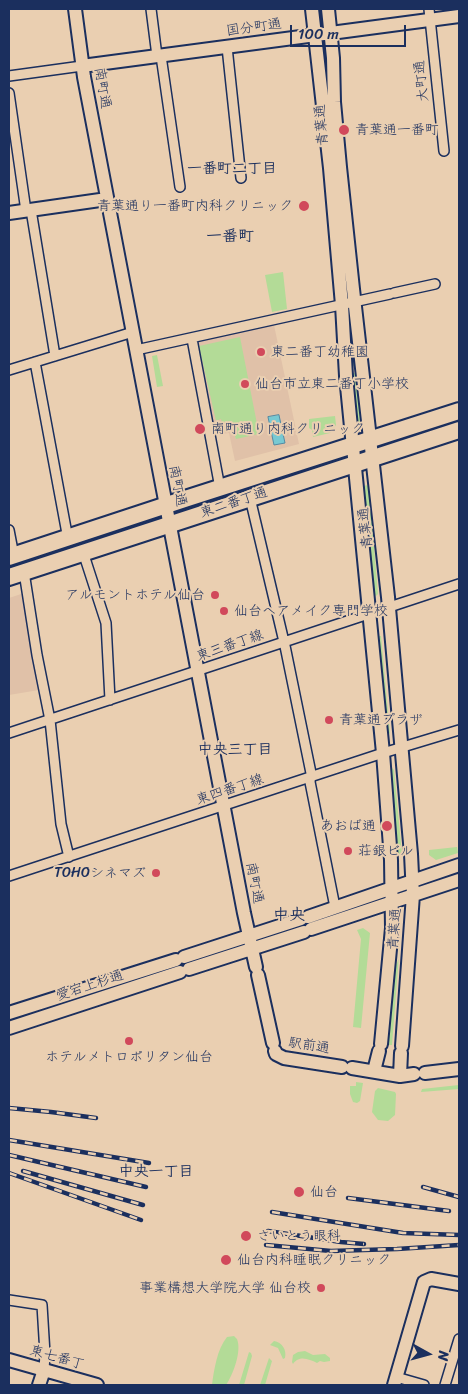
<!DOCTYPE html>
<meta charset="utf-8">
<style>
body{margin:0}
#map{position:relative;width:468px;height:1394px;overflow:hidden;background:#eacfb1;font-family:Sriracha,sans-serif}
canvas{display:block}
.frame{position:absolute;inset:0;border:10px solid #1b2f5e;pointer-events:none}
.north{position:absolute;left:403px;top:1329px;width:50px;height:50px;-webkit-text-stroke:4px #eacfb1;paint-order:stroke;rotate:97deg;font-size:14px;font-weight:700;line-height:20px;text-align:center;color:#1b2f5e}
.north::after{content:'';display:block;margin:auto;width:18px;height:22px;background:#1b2f5e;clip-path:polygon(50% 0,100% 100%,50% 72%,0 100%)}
.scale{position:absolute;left:290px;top:25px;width:116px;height:22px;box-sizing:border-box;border:2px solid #1b2f5e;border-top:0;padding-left:6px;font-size:15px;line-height:18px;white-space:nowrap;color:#1b2f5e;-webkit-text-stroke:4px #eacfb1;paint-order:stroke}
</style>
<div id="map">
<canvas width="468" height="1394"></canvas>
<div class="frame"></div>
<div class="north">N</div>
<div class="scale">100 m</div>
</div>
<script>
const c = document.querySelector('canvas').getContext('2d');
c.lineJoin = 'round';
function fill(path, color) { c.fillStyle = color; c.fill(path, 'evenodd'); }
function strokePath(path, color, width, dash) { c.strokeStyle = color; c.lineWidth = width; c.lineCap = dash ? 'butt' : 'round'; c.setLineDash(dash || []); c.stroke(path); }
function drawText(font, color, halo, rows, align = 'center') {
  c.font = font + ' Sriracha,"Klee One",sans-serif'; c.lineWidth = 4; c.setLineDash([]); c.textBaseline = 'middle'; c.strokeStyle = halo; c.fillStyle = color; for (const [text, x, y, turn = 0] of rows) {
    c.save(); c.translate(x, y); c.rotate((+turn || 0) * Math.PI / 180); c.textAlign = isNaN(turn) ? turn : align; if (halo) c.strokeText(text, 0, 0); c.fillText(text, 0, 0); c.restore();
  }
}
fill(new Path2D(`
 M274 325 299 444 235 461 229 433 221 434 219 422 210 424 196 346 197 342Z
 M24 593 39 690 9 695V598Z`), '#e0c1a8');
fill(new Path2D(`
 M283 272 287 309 272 312 265 275Z
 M348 323H351L355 366H352Z
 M240 337 259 434 236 439 233 430 224 432 221 419 216 421 199 346Z
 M157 355 163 386 157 387 152 356Z
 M353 373H356L361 423 358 424Z
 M335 416 336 425 330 433 313 437 312 430 309 428V419Z
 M366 485 369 487 378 594 376 596 374 594 364 487Z
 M143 525V526L9 568V565L39 555 67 549Z
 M376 636H381L390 733 388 735 386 734Z
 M391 767 394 770 402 854 397 855 389 768Z
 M457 847 458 853 436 860 429 855V850Z
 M363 928 370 933 361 1028 353 1027 361 939 357 930Z
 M401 930 392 1045H387L393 973 399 958Z
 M356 1082 363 1083 360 1101 357 1103 353 1102 350 1094V1086H356Z
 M459 1085V1089L421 1092 422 1089Z
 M378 1088 395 1092 396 1094 395 1115 388 1121 378 1120 372 1112 375 1091Z
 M234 1336 237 1339C242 1351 233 1375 226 1385H212C214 1370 217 1349 227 1337Z
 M274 1341C282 1342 287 1350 285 1358L283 1359 278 1348 270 1345Z
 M305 1351 313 1355 325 1354 330 1358V1361L324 1362 320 1361 317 1363C309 1359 299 1355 293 1364L292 1362 293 1355 298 1352Z
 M249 1352 251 1353 252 1356 244 1385H239Z
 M269 1358 272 1361 265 1385H260Z`), '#b3db97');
const water = new Path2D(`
 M279 415 285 443 274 445 268 417Z`);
fill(water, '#78c9d2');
strokePath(water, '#538ba4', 1);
const street = new Path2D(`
 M151 9 157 56
 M429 9 444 151
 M227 47 241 178
 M161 56 180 187
 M9 76 82 66
 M9 93 26 211
 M31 210 55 356
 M394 293 435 284
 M192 339 220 488
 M136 350 390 294
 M35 362 68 539
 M9 370 133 332
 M250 498 285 646 311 773 310 782 335 907
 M9 530 14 556
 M83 552 106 623 110 700
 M24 572 37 655 50 720 61 824 69 857
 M9 733 459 584
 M9 876 383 753 459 730
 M9 1300 42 1305 45 1354 44 1370
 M396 1377 424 1385
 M445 1385 459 1339`);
const secondary = new Path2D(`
 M75 9 84 77 244 913 256 967
 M312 9 330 168 342 305 346 376 383 753 391 860 392 928 381 1044
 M328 9 333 58 334 102 340 167 353 289 388 597 411 854 413 895 402 1046
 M82 66 459 16
 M9 213 107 199
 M308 917 459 865
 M311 929 459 880
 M184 957 301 919
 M189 969 304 932
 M258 975 273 1043
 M9 1013 176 960
 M9 1028 180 972
 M275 1051 276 1054 284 1058 342 1067
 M352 1068 400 1076 414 1074
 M374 1071 379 1051
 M425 1073 459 1069
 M400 1076 401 1053
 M9 1360 97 1385
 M39 1385 44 1370
 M394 1385 424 1282 431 1279 459 1284`);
const highway = new Path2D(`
 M9 557 188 498 459 411
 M9 577 459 430`);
strokePath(street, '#1b2f5e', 12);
strokePath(secondary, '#1b2f5e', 16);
strokePath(highway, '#1b2f5e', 20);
strokePath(street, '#eacfb1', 9);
strokePath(secondary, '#eacfb1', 12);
strokePath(highway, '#eacfb1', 16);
const rail = new Path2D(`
 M9 1108 51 1112 96 1118
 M9 1140 149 1163
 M9 1155 146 1187
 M23 1171 143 1205
 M9 1173 141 1220
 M423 1187 459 1197
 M348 1198 449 1211
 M272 1212 403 1233 459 1235
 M268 1231 341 1242 364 1244
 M266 1245 331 1251 397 1249 459 1245`);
strokePath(rail, '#1b2f5e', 4.5);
strokePath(rail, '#eacfb1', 2.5, [8]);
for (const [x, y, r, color] of [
 [344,130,6,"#d1495b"],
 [304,206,6,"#d1495b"],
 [261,352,5,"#d1495b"],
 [245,384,5,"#d1495b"],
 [200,429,6,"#d1495b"],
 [215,595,5,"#d1495b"],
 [224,611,5,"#d1495b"],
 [329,720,5,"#d1495b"],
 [387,826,6,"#d1495b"],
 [348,851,5,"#d1495b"],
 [156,873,5,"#d1495b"],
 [129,1041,5,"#d1495b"],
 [299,1192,6,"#d1495b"],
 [246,1236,6,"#d1495b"],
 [226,1260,6,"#d1495b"],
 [321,1288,5,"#d1495b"]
]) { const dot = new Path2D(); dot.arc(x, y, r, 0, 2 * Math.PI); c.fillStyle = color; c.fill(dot); strokePath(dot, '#eacfb1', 2); }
drawText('14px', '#1b2f5e', '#eacfb1', [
 ["国分町通",254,28,-8],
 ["大町通",422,81,-96],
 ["南町通",102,88,80],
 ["青葉通",322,125,-95],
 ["南町通",177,486,79],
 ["東二番丁通",234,503,-18],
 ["青葉通",366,528,-96],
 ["東三番丁線",230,646,-19],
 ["東四番丁線",230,790,-18],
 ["南町通",254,883,79],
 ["青葉通",395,929,-85],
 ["愛宕上杉通",90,986,-18],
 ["駅前通",309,1046,9],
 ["東七番丁",57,1358,16]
]);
drawText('14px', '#1b2f5e', '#eacfb1', [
 ["青葉通一番町",355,130],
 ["青葉通り一番町内科クリニック",293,206,"right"],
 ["東二番丁幼稚園",271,352],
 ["仙台市立東二番丁小学校",255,384],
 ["南町通り内科クリニック",211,429],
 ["アルモントホテル仙台",205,595,"right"],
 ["仙台ヘアメイク専門学校",234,611],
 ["青葉通プラザ",339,720],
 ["あおば通",376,826,"right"],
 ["荘銀ビル",358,851],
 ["TOHOシネマズ",146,873,"right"],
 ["ホテルメトロポリタン仙台",129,1057,"center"],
 ["仙台",310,1192],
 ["さいとう眼科",257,1236],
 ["仙台内科睡眠クリニック",237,1260],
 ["事業構想大学院大学 仙台校",311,1288,"right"]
], 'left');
drawText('bold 15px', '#1b2f5e', '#eacfb1', [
 ["一番町二丁目",232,169],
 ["中央三丁目",235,750],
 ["中央一丁目",156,1172]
]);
drawText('bold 16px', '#1b2f5e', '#eacfb1', [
 ["一番町",230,237],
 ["中央",289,916]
]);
</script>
